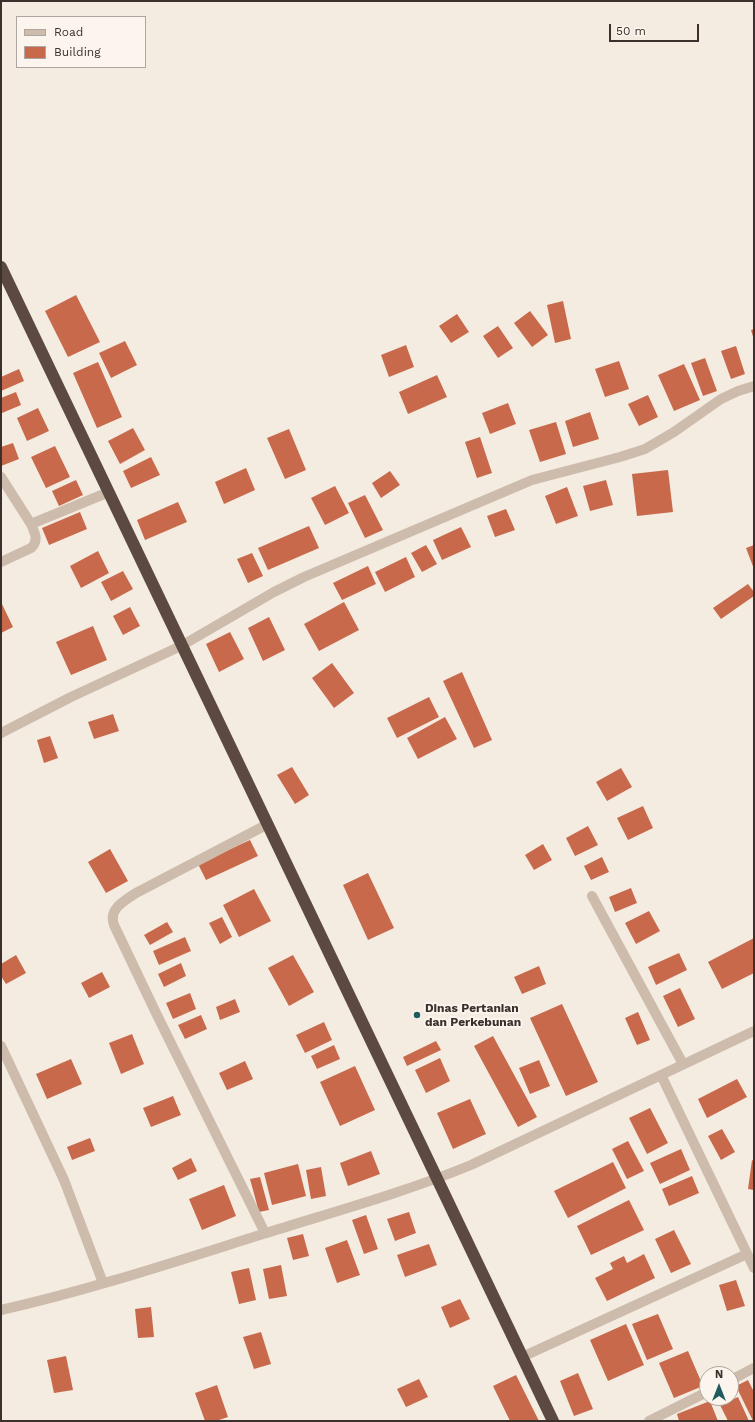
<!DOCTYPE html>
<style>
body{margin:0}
#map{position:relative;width:755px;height:1422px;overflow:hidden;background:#f4ebe1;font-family:"Work Sans",sans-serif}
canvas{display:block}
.frame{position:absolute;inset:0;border:2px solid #3b302b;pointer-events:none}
.legend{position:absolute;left:16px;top:16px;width:130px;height:52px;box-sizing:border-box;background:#fbf5ee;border:1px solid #aea6a0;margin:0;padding:5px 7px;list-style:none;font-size:12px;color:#3b302b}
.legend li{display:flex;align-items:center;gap:8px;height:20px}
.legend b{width:20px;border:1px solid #aea6a0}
.north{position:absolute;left:699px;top:1366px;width:40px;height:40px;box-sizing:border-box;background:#fbf5ee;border:1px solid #aea6a0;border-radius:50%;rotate:0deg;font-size:11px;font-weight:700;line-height:16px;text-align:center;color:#3b302b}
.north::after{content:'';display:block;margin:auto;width:14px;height:18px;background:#1f5a5e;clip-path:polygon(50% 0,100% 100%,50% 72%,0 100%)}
.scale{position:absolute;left:609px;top:24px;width:90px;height:18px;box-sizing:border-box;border:2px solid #3b302b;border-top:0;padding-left:5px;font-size:12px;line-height:14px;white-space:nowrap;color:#3b302b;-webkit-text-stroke:3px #fbf5ee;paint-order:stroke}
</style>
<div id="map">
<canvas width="755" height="1422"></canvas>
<div class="frame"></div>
<ul class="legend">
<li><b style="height:5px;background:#cdbbac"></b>Road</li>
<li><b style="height:11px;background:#c8694b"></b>Building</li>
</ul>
<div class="north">N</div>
<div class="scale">50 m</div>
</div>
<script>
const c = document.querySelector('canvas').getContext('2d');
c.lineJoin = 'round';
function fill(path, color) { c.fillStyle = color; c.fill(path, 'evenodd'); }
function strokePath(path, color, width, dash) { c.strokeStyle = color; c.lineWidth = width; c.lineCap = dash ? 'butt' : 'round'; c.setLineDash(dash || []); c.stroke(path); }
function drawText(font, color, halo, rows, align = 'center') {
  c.font = font + ' "Work Sans",sans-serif'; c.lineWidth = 4; c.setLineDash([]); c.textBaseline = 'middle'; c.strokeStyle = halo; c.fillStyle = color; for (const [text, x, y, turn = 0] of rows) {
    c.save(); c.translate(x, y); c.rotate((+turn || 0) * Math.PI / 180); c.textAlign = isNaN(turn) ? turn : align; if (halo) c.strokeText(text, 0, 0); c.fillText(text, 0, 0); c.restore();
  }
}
fill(new Path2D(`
 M76 295 100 342 68 357 45 311Z
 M563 301 571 339 555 343 547 305Z
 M530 311 548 335 532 347 514 323Z
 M457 314 469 332 451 343 439 326Z
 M498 326 513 348 498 358 483 336Z
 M754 329V340L751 330Z
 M125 341 137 365 111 378 99 353Z
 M406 345 414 367 389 377 381 355Z
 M736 346 745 374 731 379 721 351Z
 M705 358 717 391 703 396 691 363Z
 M619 361 629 389 605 397 595 369Z
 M98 362 122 417 97 428 73 373Z
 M684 364 700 400 674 411 658 375Z
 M19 369 24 381 1 391V377Z
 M437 375 447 397 408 414 399 392Z
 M16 392 21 405 2 413 1 398Z
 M648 395 658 417 639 426 628 404Z
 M508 403 516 424 490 434 482 413Z
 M38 408 49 431 27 441 17 418Z
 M590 412 599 439 573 447 565 421Z
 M556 422 566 454 540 462 529 430Z
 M133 428 145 450 120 464 108 441Z
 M289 429 306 470 285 479 267 438Z
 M480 437 492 473 477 478 465 442Z
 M13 443 19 459 1 466V447Z
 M55 446 70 477 46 488 31 457Z
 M151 457 160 475 131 488 123 471Z
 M246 468 255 490 224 504 215 482Z
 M668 470 673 512 637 516 632 474Z
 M390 471 400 485 381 498 372 483Z
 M76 480 83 495 59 506 52 491Z
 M606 480 613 505 590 511 583 486Z
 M335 486 349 513 325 525 311 498Z
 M567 487 578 516 556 524 545 496Z
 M365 495 383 530 365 538 348 503Z
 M178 502 187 522 145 540 137 520Z
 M506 509 515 530 495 537 487 516Z
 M80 512 87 529 49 545 42 528Z
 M309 526 319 548 268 570 258 548Z
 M461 527 471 547 442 560 433 540Z
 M426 545 437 564 422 572 411 553Z
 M754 545V569L746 548Z
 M98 551 109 573 81 588 70 566Z
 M252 553 263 576 248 583 237 559Z
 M406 557 415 577 385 592 375 572Z
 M368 566 376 584 342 600 333 583Z
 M123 571 133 589 111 601 101 582Z
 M748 584 754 592V596L721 619 713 608Z
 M1 602 13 627 1 633Z
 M344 602 359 630 319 651 304 624Z
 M130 607 140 626 123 635 113 616Z
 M269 617 285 650 263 661 248 628Z
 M93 626 107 660 71 675 56 642Z
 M230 632 244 659 219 672 206 644Z
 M332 663 354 693 334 708 312 678Z
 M462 672 492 740 474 748 443 681Z
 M429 697 439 717 397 738 387 718Z
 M113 714 119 731 94 739 88 722Z
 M445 717 457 739 418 759 407 738Z
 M50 736 58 758 44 763 37 740Z
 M292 767 309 795 295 804 277 775Z
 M621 768 632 787 607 801 596 782Z
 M643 806 653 828 628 840 617 818Z
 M588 826 598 845 575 856 566 838Z
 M250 840 258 856 206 880 198 864Z
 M543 844 552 860 534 870 525 855Z
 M110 849 128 881 106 893 88 862Z
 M602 857 609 872 591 880 584 866Z
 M368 873 394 928 368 940 343 885Z
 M631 888 637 903 615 912 609 897Z
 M254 889 271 921 239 937 223 905Z
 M649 911 660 931 636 944 625 923Z
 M222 917 232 937 220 944 209 923Z
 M167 922 173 932 150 945 144 935Z
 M185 937 191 951 159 965 153 951Z
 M754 938V973L722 989 708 962Z
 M679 953 687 970 656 985 648 967Z
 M16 955 26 973 6 984 1 976V964Z
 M293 955 314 992 289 1006 268 968Z
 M181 963 186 976 164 987 158 974Z
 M539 966 546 984 522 994 514 977Z
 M102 972 110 987 89 998 81 983Z
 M680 988 695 1019 678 1027 663 996Z
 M190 993 196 1009 173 1019 166 1003Z
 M235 999 240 1012 220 1020 216 1007Z
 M562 1004 598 1082 566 1096 530 1018Z
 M638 1012 650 1040 637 1045 625 1018Z
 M201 1015 207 1029 185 1039 178 1025Z
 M324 1022 332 1040 305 1053 296 1035Z
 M132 1034 144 1064 121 1074 109 1043Z
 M493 1036 537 1117 518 1127 474 1046Z
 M436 1041 441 1050 407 1066 403 1057Z
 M334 1045 340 1059 317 1069 311 1056Z
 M440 1058 450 1081 426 1093 415 1070Z
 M71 1059 82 1084 47 1099 36 1074Z
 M539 1060 550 1086 530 1094 519 1068Z
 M245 1061 253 1079 227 1090 219 1073Z
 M355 1066 375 1110 340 1126 320 1082Z
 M737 1079 747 1097 707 1118 698 1099Z
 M173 1096 181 1115 151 1127 143 1108Z
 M470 1099 486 1134 453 1149 437 1113Z
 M650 1108 668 1143 647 1154 629 1118Z
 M722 1129 735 1152 721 1160 708 1136Z
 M90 1138 95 1151 72 1160 67 1147Z
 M628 1141 644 1171 627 1179 612 1149Z
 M681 1149 690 1170 660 1184 650 1163Z
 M371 1151 380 1174 348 1186 340 1163Z
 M191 1158 197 1171 178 1180 172 1168Z
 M752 1160 754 1161V1190L748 1189Z
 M613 1162 626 1188 568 1218 554 1191Z
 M298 1164 306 1196 272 1205 264 1173Z
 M321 1167 326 1196 311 1199 306 1170Z
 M692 1176 699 1193 669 1206 662 1189Z
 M260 1177 269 1210 259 1212 250 1179Z
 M224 1185 236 1216 202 1230 189 1199Z
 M629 1200 644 1230 591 1255 577 1226Z
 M409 1212 416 1233 395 1241 387 1219Z
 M366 1215 378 1249 364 1254 352 1220Z
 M674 1230 691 1264 671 1273 655 1239Z
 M303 1234 309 1256 293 1260 287 1238Z
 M347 1240 360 1275 337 1283 325 1248Z
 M429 1244 437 1265 405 1277 397 1255Z
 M644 1254 655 1278 607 1301 595 1278 613 1269 610 1263 624 1256 627 1263Z
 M281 1265 287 1296 269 1299 263 1269Z
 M249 1268 256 1300 239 1304 231 1272Z
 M736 1280 745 1306 727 1311 719 1285Z
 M460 1299 470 1319 450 1328 441 1307Z
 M151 1307 154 1337 138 1338 135 1309Z
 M658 1314 673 1349 647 1360 632 1324Z
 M626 1324 644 1365 608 1381 590 1340Z
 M261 1332 271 1364 254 1369 243 1337Z
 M688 1351 703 1386 674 1398 659 1363Z
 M66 1356 73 1390 54 1393 47 1360Z
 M578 1373 593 1409 574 1416 560 1381Z
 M516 1375 539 1421H510L493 1386Z
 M419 1379 428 1397 406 1407 397 1389Z
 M748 1380 754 1392V1421H753L736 1386Z
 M217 1385 228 1417 216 1421H205L195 1393Z
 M738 1397 749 1421H728L720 1405Z
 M710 1401 718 1421H679L677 1414Z`), '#c8694b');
strokePath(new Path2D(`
 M1 477 31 524 109 492
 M1 562 31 548C39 541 35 533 31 524
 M1 733 71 697 181 646 274 592 304 577 532 480 620 457 645 449 674 432 721 399 738 391 754 386
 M592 896 683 1064
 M1 1046 64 1180 103 1283
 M661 1075 754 1268
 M265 1233 156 1013 114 925C108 909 124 901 136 893L268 824
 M1 1310C90 1290 177 1261 263 1234 333 1212 403 1193 471 1165L754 1031
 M522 1357 747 1254
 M731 1380 754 1368
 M649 1421 707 1392`), '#cdbbac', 10);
strokePath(new Path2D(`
 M1 267 553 1421`), '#5c4a42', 12);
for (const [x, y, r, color] of [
 [417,1015,4,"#1f5a5e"]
]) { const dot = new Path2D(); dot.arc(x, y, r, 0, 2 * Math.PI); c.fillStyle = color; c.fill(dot); strokePath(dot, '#fbf5ee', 1.5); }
drawText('bold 12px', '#3b302b', '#fbf5ee', [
 ["Dinas Pertanian",425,1008],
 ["dan Perkebunan",425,1022]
], 'left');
</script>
